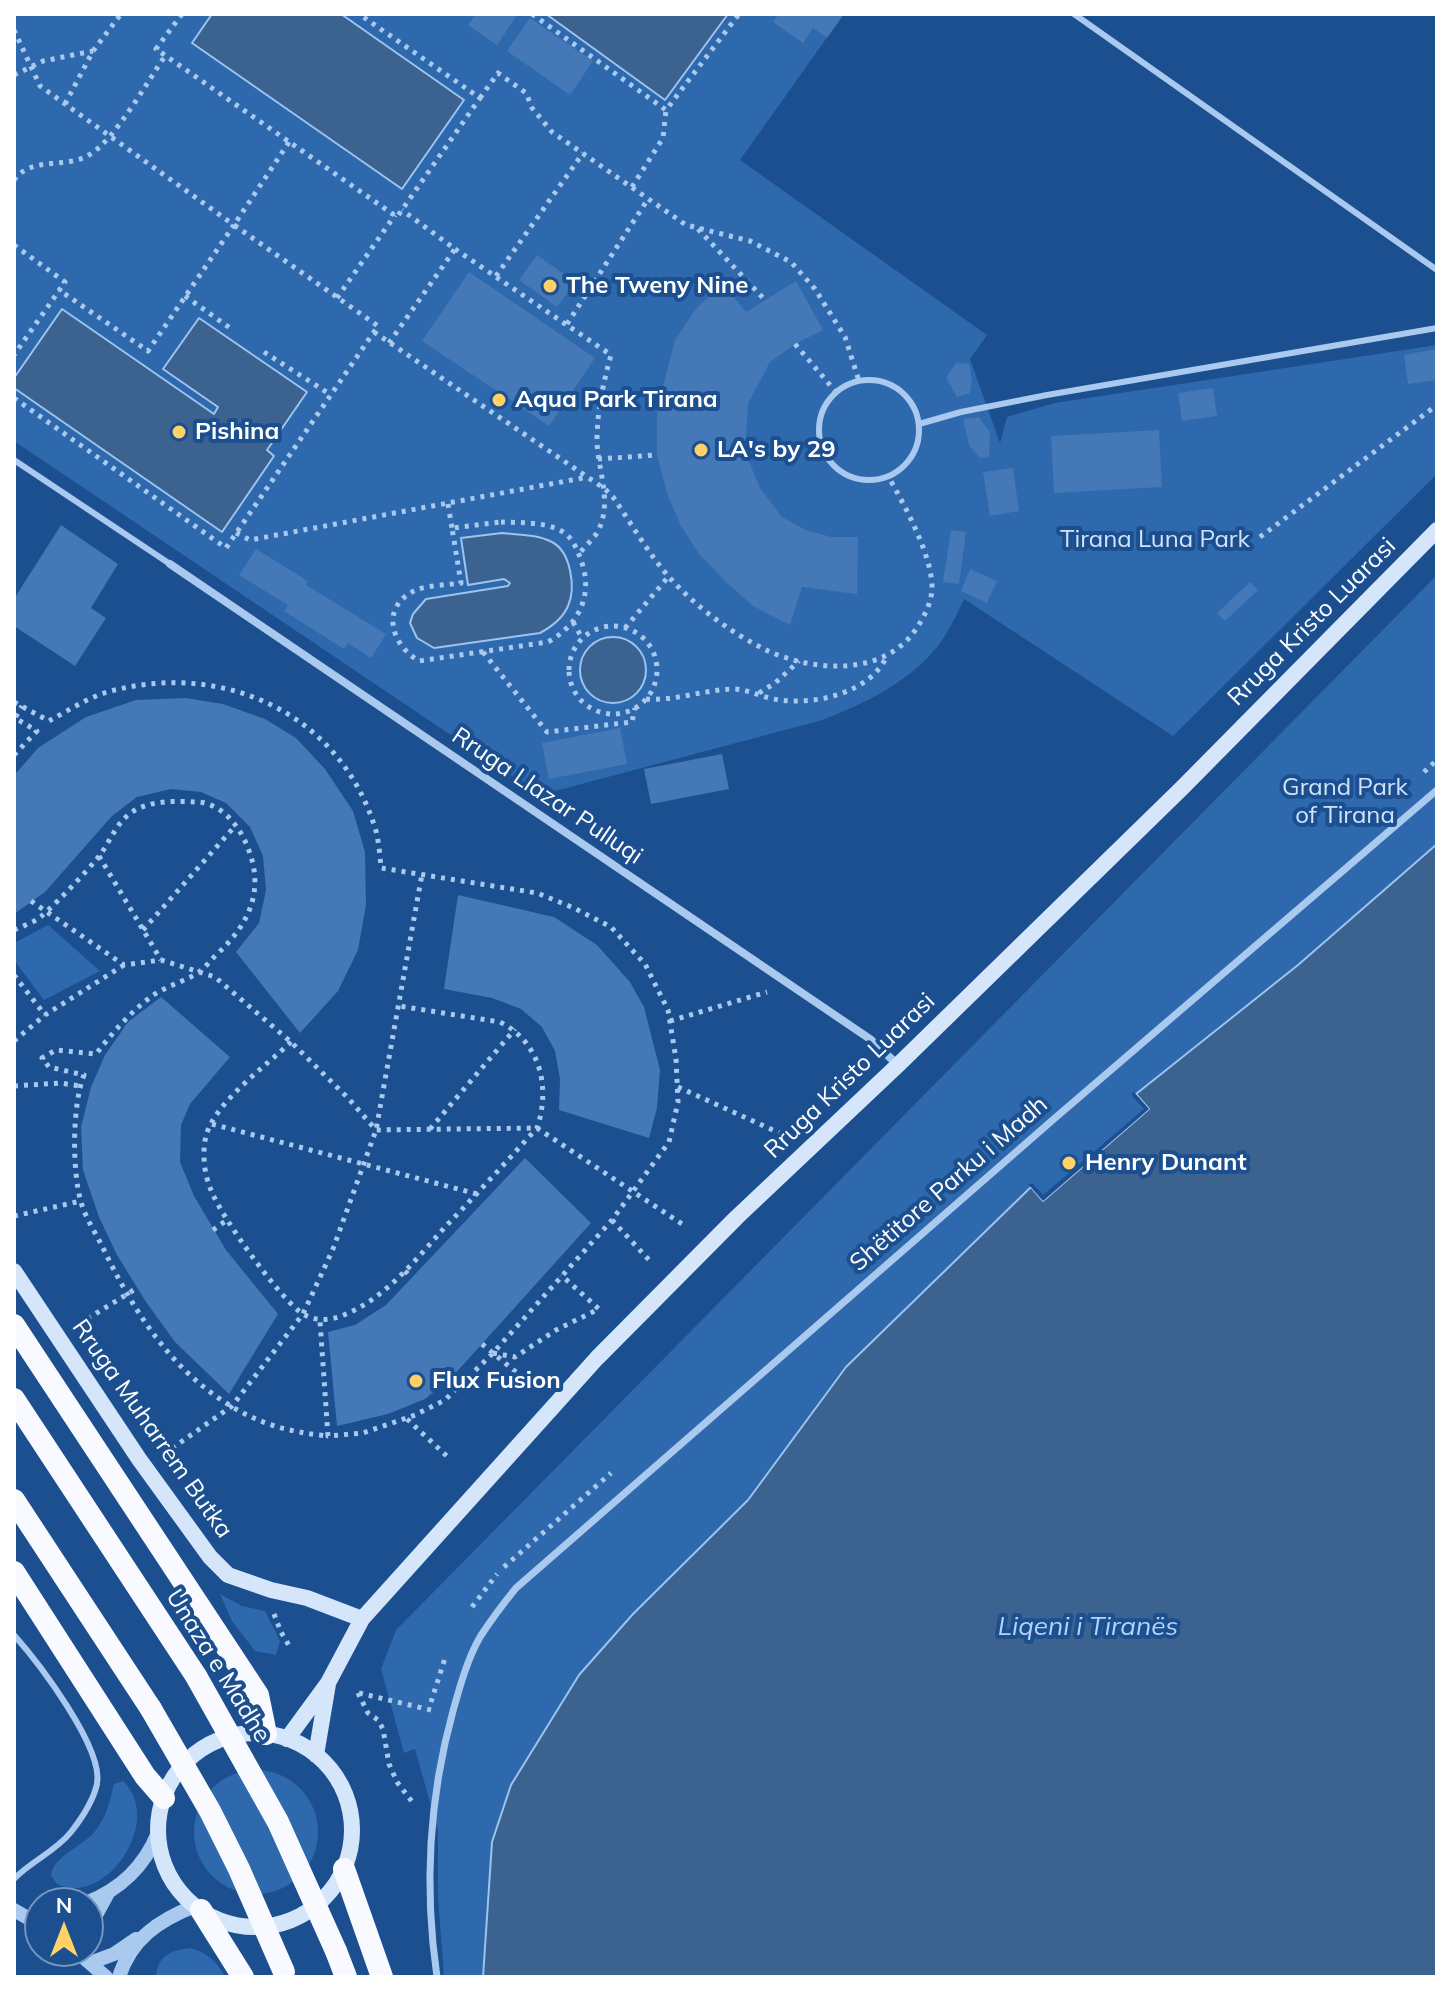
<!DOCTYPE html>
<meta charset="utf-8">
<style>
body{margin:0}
#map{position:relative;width:1451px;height:1991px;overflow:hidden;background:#1b4f8f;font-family:Mulish,sans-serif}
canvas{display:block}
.frame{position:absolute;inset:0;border:16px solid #fff;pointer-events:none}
.north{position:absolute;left:24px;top:1887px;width:80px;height:80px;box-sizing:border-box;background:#1b4f8f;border:2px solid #7695bc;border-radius:50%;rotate:0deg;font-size:22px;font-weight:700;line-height:32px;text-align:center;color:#fff}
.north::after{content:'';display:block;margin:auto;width:28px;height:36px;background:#ffd166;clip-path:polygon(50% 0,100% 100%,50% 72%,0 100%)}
</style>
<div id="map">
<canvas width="1451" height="1991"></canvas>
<div class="frame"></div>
<div class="north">N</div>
</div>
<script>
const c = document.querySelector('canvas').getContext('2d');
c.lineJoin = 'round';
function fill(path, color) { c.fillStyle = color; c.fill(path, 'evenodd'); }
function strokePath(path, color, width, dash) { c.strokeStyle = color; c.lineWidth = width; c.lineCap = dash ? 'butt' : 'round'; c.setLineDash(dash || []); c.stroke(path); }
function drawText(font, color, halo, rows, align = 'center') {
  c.font = font + ' Mulish,sans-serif'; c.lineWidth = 8; c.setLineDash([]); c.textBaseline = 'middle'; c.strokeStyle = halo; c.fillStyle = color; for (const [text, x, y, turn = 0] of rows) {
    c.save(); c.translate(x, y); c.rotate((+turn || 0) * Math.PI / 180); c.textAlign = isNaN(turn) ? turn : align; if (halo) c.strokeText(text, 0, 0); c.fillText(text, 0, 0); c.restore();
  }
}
fill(new Path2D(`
 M14 14H819L836 25 740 160 987 335 970 359 1000 443 1007 417 1055 403 1437 345V474L1173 736 964 599C955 618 946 638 932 653 902 686 860 706 819 721L540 795 14 441Z
 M1437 575V844L1298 965 1149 1109 1043 1201 1030 1188 846 1367 748 1500 633 1614 579 1675 511 1785 492 1842 482 1977H444L438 1896V1831L415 1749 404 1753 381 1669 396 1630Z
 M48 925 100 971 44 1000 14 960V943Z
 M220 1594 242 1606 265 1611 280 1641 276 1655 255 1651 232 1621Z
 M194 1832a62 62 0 1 1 124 0a62 62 0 1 1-124 0Z
 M123 1781C165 1821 105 1908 57 1884L51 1875C54 1855 83 1847 95 1831 106 1818 110 1801 114 1784Z
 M190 1948C206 1952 218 1962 225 1977H156C157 1956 171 1950 190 1948Z`), '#2e69ad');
const water = new Path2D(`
 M212 14H341L464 100 402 189 192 43Z
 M546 14H728L665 100Z
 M62 309 214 414 218 407 163 369 199 318 307 392 267 450 274 456 222 532 14 388V378Z
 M502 533C518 535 537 534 552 542 571 552 576 588 568 606 563 618 551 627 540 633L434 648 417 638 410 623 413 614 426 599 508 586 510 583 504 579 468 585 461 538Z
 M580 670a33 33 0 1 1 66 0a33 33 0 1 1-66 0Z
 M1437 844V1977H483L492 1842 511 1785 579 1675 633 1614 748 1500 846 1367 1031 1187 1043 1201 1149 1109 1136 1094 1298 965Z`);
fill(water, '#3c6290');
strokePath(water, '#9cc4f0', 2);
fill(new Path2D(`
 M1133 1091 1149 1109 1043 1201 1028 1184H1033L1043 1195 1144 1109 1132 1096Z`), '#1b4f8f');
fill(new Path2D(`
 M476 14H515L517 15 497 45 468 25Z
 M779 14H844L827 38 813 28 803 43 773 22Z
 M530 18 593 61 570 95 507 51Z
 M537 255 575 282 557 307 519 280Z
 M469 272 595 358 549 426 422 341Z
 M796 281 823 330 795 344 770 362 748 404 745 452 760 488 782 517 806 530 831 537H858L857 594 802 587 790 625 753 606 727 583 699 554 681 526 667 493 657 455V409L675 340 695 310 722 283 746 312Z
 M1437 349V380L1408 384 1404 355Z
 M956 363 969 364 972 381 970 393 957 397 946 378Z
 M1213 388 1217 416 1182 421 1178 393Z
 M979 417 990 432 989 457 980 458 969 445 963 419Z
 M1159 430 1162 487 1054 493 1051 436Z
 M1013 468 1019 511 990 516 983 472Z
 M61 525 118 564 91 608 106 618 75 666 14 626V599Z
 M951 530 966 532 959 584 943 582Z
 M256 549 308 581 306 585 386 634 371 658 348 643 344 649 284 611 288 605 239 575Z
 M970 569 997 581 987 603 961 591Z
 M1250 582 1258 590 1225 621 1217 613Z
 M186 698 223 704 265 719 296 738 325 769 353 811 365 852 366 905 358 950 338 991 300 1033 236 952 259 923 266 890 263 856 250 827 226 803 201 792 171 789 137 797 112 816 45 892 14 914V775L18 771 38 748 86 717 136 700Z
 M620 728 627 764 549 779 542 743Z
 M722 754 729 789 651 804 644 769Z
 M458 895 554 917 597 945 630 982 644 1007 660 1070 657 1108 649 1138 559 1110 560 1079 555 1051 542 1027 521 1009 492 998 444 989Z
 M161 997 230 1057 190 1104 181 1125 180 1162 194 1196 226 1250 278 1314 229 1394 175 1342 146 1302 117 1255 99 1217 83 1170 81 1127 91 1087 105 1055 128 1022Z
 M525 1158 591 1223 453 1376 425 1399 388 1414 337 1426 328 1332 355 1325 386 1305Z`), '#4478b7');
strokePath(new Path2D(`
 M182 14 156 49 397 217 480 98 359 14
 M532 14 666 110 739 14
 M14 30 40 86 234 225 148 351 59 290
 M14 75 43 61 93 51
 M480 98 498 73 526 93 532 108 552 132 686 225 750 241 791 262 815 289 845 337 859 381
 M65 104 93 51 121 14
 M14 180C31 156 66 169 89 155 115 140 147 82 165 56
 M632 187 663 138 666 110
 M698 229 765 300
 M14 245 65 282 14 355
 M455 249 611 355C603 384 597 411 597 442 598 470 612 501 599 529 595 538 585 546 579 554
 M496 276 583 153
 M185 296 230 328
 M337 298 395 215
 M567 324 648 199
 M374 332 605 489 613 497C631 523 648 553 669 577 695 606 731 633 766 650 813 672 884 677 916 629 924 617 931 604 932 589 933 557 904 504 888 476
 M389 343 455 249 402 210
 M795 344 836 392
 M264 352 331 395
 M14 398 226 548 378 326 234 225 289 142
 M598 459 657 455
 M448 504 452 528
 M501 522C521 523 553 521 568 536 575 543 579 554 582 563 593 597 578 625 548 642L419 661C390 644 380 606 416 590 428 585 448 585 461 583L452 528Z
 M236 533 250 540 588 477
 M1260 537 1437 405
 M573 622 582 638
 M569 670a44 44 0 1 1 88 0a44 44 0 1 1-88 0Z
 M625 628 669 576
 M483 652 547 732 632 722 635 708
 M759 693 775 683 799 661
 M646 699C675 701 703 690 732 689 747 689 759 696 773 699 805 705 847 698 872 676 878 671 883 663 887 657
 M14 702 49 721C69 710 92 695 115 690 228 662 342 716 376 831 379 843 380 856 381 868L537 893 574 908 611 927 645 964 668 1010 676 1059 678 1102 669 1142 612 1220 493 1353 445 1400 415 1415 363 1433 328 1436 320 1321
 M14 755 37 731 15 718 22 706
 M1424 772 1437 760
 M99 856 161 960
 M31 901 124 965 161 960 215 977 291 1042 348 1098 376 1130 537 1128 685 1226
 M14 930C21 927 29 924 36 920 46 915 92 866 100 855 111 840 116 823 132 812 150 800 176 801 197 802 218 803 234 820 243 837 267 884 253 921 216 955 210 961 205 968 199 972 186 981 169 985 155 994 132 1010 113 1032 96 1054L56 1050 42 1058 49 1067 84 1075C72 1105 72 1171 81 1202 85 1217 95 1232 102 1246 130 1304 165 1362 220 1399 255 1423 287 1432 328 1436
 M143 930 236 825
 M14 975 45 1015
 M670 1021 767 992
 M14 1041 45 1015 124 965
 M291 1042C266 1066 215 1102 206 1136 202 1153 204 1174 211 1190 220 1215 283 1304 305 1315 318 1322 333 1320 346 1314 387 1297 417 1258 446 1226 477 1194 507 1161 537 1128 551 1087 540 1042 500 1022L399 1006
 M14 1086 60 1083 80 1086
 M678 1087 786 1136
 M212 1124 477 1194
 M430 1129 515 1029
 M14 1216 81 1201
 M612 1220 650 1261
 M213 1230 227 1220
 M405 1271 412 1278
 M79 1324 137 1288
 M482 1344 522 1377
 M493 1353 515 1357 556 1330 599 1309 561 1275
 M407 1419 450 1459
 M164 1454 232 1406 303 1314 333 1249 376 1130 422 874
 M504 1567 611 1473
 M472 1607 497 1574
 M274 1614 281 1632 291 1649
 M358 1693 368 1713 378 1720 383 1729 389 1764 397 1782 413 1803
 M359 1693 435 1711
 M431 1702 446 1655`), '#a9c9ee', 5, [4, 6]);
strokePath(new Path2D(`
 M1074 14 1437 270
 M819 430a50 50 0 1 1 100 0a50 50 0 1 1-100 0Z
 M919 424 961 412 1047 395 1437 328
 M14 460 170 564
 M14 1635C38 1662 104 1748 97 1784 93 1802 82 1818 71 1832 55 1852 31 1861 14 1879`), '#a9c9ee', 6);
strokePath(new Path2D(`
 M437 1977C424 1888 429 1798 453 1711 460 1686 467 1660 480 1637 491 1620 503 1604 516 1588L1055 1118 1437 790`), '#a9c9ee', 7);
strokePath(new Path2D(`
 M170 564 870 1039 898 1065`), '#a9c9ee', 8);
strokePath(new Path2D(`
 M86 1903C121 1889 144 1867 158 1833
 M14 1910 40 1925
 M88 1930 108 1893
 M76 1951 106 1977
 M90 1963 114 1954 136 1939
 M119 1977C131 1939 159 1920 195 1906`), '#a9c9ee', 14);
strokePath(new Path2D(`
 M14 1271 139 1459 210 1557 228 1575 271 1590 307 1598 362 1619
 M158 1830a97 97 0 1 1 194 0a97 97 0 1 1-194 0Z
 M287 1739 328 1683 362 1619 597 1358 737 1217 898 1065 1182 788 1437 530
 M316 1755 328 1684`), '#d6e6fa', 16);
strokePath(new Path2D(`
 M14 1325 258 1695 266 1734
 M14 1399 196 1676
 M14 1500 151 1709
 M14 1572 145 1776 164 1798
 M344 1869 382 1977
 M201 1910 243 1977
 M336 1951 346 1977`), '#f8faff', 22);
strokePath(new Path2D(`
 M196 1676 278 1822 336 1951
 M151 1709 210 1811 239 1869 284 1972`), '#f8faff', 22);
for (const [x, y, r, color] of [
 [550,286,8,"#ffd166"],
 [499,400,8,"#ffd166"],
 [179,432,8,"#ffd166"],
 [701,450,8,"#ffd166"],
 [1069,1163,8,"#ffd166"],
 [416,1381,8,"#ffd166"]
]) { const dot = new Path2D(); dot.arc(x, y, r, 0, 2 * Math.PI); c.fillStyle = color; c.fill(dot); strokePath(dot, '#1b4f8f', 3); }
drawText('bold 24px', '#fff', '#1b4f8f', [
 ["The Tweny Nine",566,286],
 ["Aqua Park Tirana",515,400],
 ["Pishina",195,432],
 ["LA's by 29",717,450],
 ["Henry Dunant",1085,1163],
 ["Flux Fusion",432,1381]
], 'left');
drawText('24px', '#cfe3fa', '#1b4f8f', [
 ["Tirana Luna Park",1155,540],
 ["Grand Park",1345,788],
 ["of Tirana",1345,816]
]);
drawText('24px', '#fff', '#1b4f8f', [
 ["Rruga Kristo Luarasi",1312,622,-45],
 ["Rruga Llazar Pulluqi",547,796,34],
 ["Rruga Kristo Luarasi",850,1076,-44],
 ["Shëtitore Parku i Madh",949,1184,-41],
 ["Rruga Muharrem Butka",152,1429,55],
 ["Unaza e Madhe",218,1666,58]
]);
drawText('italic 26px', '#b5d3f5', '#1b4f8f', [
 ["Liqeni i Tiranës",1088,1627]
]);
</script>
